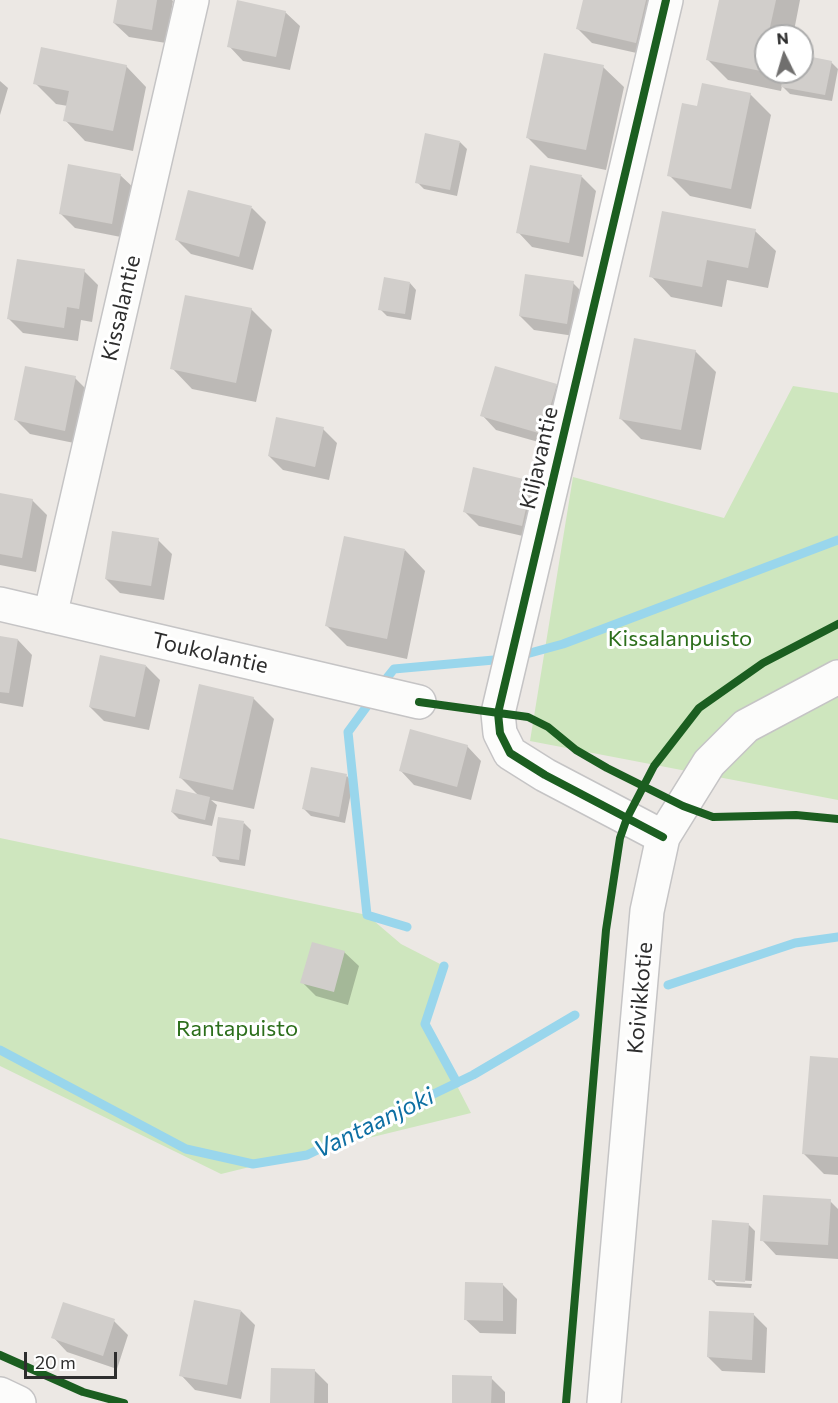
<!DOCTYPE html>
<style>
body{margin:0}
#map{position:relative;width:838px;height:1403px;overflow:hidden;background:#ece8e4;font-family:Commissioner,sans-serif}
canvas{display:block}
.north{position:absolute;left:754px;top:24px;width:60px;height:60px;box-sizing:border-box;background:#fff;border:2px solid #ababab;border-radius:50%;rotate:355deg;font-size:16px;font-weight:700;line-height:24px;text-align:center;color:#2e2e2e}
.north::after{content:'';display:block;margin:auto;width:21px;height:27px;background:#706f6e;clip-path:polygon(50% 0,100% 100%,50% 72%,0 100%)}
.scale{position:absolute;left:24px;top:1352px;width:93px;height:27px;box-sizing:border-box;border:3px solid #2e2e2e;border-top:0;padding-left:8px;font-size:18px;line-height:21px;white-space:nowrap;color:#2e2e2e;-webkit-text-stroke:4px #fff;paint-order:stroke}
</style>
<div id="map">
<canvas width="838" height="1403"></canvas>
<div class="north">N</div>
<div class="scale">20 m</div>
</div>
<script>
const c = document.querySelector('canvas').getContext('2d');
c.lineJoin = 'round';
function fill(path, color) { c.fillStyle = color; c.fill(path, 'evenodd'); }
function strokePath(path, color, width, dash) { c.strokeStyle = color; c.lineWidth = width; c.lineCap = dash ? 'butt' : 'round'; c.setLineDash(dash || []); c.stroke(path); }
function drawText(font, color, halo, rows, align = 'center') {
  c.font = font + ' Commissioner,sans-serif'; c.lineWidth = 6; c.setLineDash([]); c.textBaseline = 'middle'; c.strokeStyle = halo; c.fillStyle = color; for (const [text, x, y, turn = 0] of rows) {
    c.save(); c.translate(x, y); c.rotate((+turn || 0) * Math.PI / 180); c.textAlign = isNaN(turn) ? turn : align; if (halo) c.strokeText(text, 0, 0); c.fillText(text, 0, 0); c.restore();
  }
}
fill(new Path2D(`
 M793 386 838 393V800L530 741 573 477 724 518Z
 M0 838 367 915 401 944 444 966 425 1024 471 1113 221 1174 0 1066Z`), '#cee6be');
fill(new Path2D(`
 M118 0H172L173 1 166 43 129 37 114 23Z
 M585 0H663L650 56 592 43 578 29Z
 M720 0H800L793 36H766V72H802V57L831 62 838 69 832 101 790 94 782 86 781 91 728 80 708 60Z
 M285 12 300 26 290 70 243 61 229 46Z
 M126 66 146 87 133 151 85 141 65 120 68 106 56 104 35 83Z
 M603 67 624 87 606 170 548 158 527 137Z
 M0 81 8 88 0 115Z
 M750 94 771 115 751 209 690 196 669 175Z
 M460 142 467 149 457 196 424 189 417 182Z
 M531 167 582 177 596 191 583 257 532 247 518 232Z
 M120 175 135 189 126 238 75 228 61 214Z
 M252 208 266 222 253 270 191 254 177 240Z
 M755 231 776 251 768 288 727 280 722 307 671 297 651 276Z
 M84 271 98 285 92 322 81 320 78 341 23 333 9 319Z
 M410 283 416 290 411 320 387 316 380 309Z
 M573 283 587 297 581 337 534 330 520 316Z
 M251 309 272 330 256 402 192 389 172 368Z
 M695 351 716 372 701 450 641 439 621 419Z
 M75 378 89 392 79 444 30 434 16 420Z
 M556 385 571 400 556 447 496 430 482 415Z
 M323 429 337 443 329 480 283 470 269 456Z
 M532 482 546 496 536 539 479 526 465 512Z
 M0 495 32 500 47 515 36 572 0 565Z
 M158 540 172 554 164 600 120 593 106 579Z
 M405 550 425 571 407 659 347 646 327 626Z
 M0 637 18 640 32 655 23 707 0 703Z
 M146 666 160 680 149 730 104 721 90 707Z
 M253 698 274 719 254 809 211 800 217 805 212 826 179 819 172 812 199 796 180 777Z
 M467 746 481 761 471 800 414 785 400 770Z
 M347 776 353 783 345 823 311 816 304 809Z
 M244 823 251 830 245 866 220 862 214 855Z
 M344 952 359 966 348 1005 316 996 302 982Z
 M838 1060V1175L824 1174 803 1153Z
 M830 1201 838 1209V1259L776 1255 762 1240Z
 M748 1224 755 1231 752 1281 715 1279V1282L752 1284 751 1288 717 1286 710 1279Z
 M503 1285 517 1299 516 1334 480 1333 465 1319Z
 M241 1311 255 1325 241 1399 195 1390 181 1375Z
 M753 1314 767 1328 765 1373 722 1371 708 1357Z
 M114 1321 128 1335 117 1369 67 1352 53 1337Z
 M314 1370 328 1384V1403H272Z
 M491 1378 505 1392V1403H453Z`), '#0003');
strokePath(new Path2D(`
 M519 656 563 644 838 540
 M386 679 394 669 505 659
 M367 706 348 732 367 915 407 927
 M444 966 425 1024 457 1083
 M668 985 795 943 838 937
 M0 1050 186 1149 253 1164 307 1155 473 1075 575 1015`), '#99d6ec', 9);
fill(new Path2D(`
 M117 0H157L152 30 113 23Z
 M237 0 286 11 276 57 227 47Z
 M583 0H646L636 43 576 29Z
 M719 0H776L768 36H766V47L761 71 706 60Z
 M41 47 127 65 113 131 63 121 69 91 33 84Z
 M544 53 604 65 586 150 526 138Z
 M802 55 832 61 825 95 781 87 784 72H802Z
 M702 83 751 93 731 189 667 176 682 103 697 106Z
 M425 133 460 141 450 190 415 183Z
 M68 164 121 174 112 224 59 214Z
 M530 165 582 175 569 243 516 233Z
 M188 190 252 206 239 257 175 240Z
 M662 211 756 229 748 268 707 260 702 287 649 277Z
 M17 259 85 269 79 309 67 307 64 328 7 319Z
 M525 274 574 281 567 324 519 316Z
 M384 277 410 282 405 314 378 310Z
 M185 295 252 308 236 383 170 369Z
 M634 338 696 350 681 430 619 419Z
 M25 366 76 376 65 431 14 420Z
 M495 366 557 384 542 434 480 416Z
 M276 417 324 427 315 467 268 456Z
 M473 467 532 481 522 526 463 512Z
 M0 493 33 499 22 558 0 554Z
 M112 531 159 538 151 586 105 579Z
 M344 536 405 549 387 639 325 626Z
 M0 636 18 639 9 693 0 692Z
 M100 655 146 665 135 717 89 707Z
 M199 684 254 697 233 790 179 778Z
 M410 729 468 745 457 787 399 771Z
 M311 767 347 774 339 817 302 809Z
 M176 789 210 797 205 820 171 812Z
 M218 817 244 821 239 860 212 856Z
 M312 942 345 951 334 992 300 983Z
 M810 1056 838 1058V1157L802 1154Z
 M763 1195 831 1199 828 1245 760 1241Z
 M712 1220 749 1223 745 1282 708 1280Z
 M465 1282 503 1283V1321L464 1320Z
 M194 1300 241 1310 227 1385 179 1376Z
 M63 1302 115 1319 103 1356 51 1338Z
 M709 1311 754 1313 752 1360 707 1357Z
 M271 1368 315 1369 314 1403H270Z
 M452 1375 492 1376 491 1403H452Z`), '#d1cecb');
const street = new Path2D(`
 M0 604 419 702
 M50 616 192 0
 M663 837 545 775 510 753 500 733 498 713 666 0`);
const secondary = new Path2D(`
 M0 1394 19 1403
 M604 1403 647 911 663 837 709 763 746 726 838 677`);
strokePath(street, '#c5c4c5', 36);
strokePath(secondary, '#c5c4c5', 36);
strokePath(street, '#fcfcfb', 33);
strokePath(secondary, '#fcfcfb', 33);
strokePath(new Path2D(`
 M419 702 528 717 548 727 576 750 607 768 683 806 713 817 796 815 838 819
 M663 837 545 775 510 753 500 733 498 713 666 0
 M0 1355 83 1392 124 1403
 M566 1403 606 930 620 838 627 818 654 766 699 708 763 663 838 624`), '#1b5e20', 8);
drawText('22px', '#2e2e2e', '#fff', [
 ["Kissalantie",121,308,-77],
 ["Kiljavantie",539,458,-77],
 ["Toukolantie",210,653,13],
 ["Koivikkotie",640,998,-85]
]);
drawText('22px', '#2c6e1b', '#fff', [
 ["Kissalanpuisto",680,639],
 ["Rantapuisto",237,1029]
]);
drawText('italic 24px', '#0d6fa3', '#fff', [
 ["Vantaanjoki",374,1123,-26]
]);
</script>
